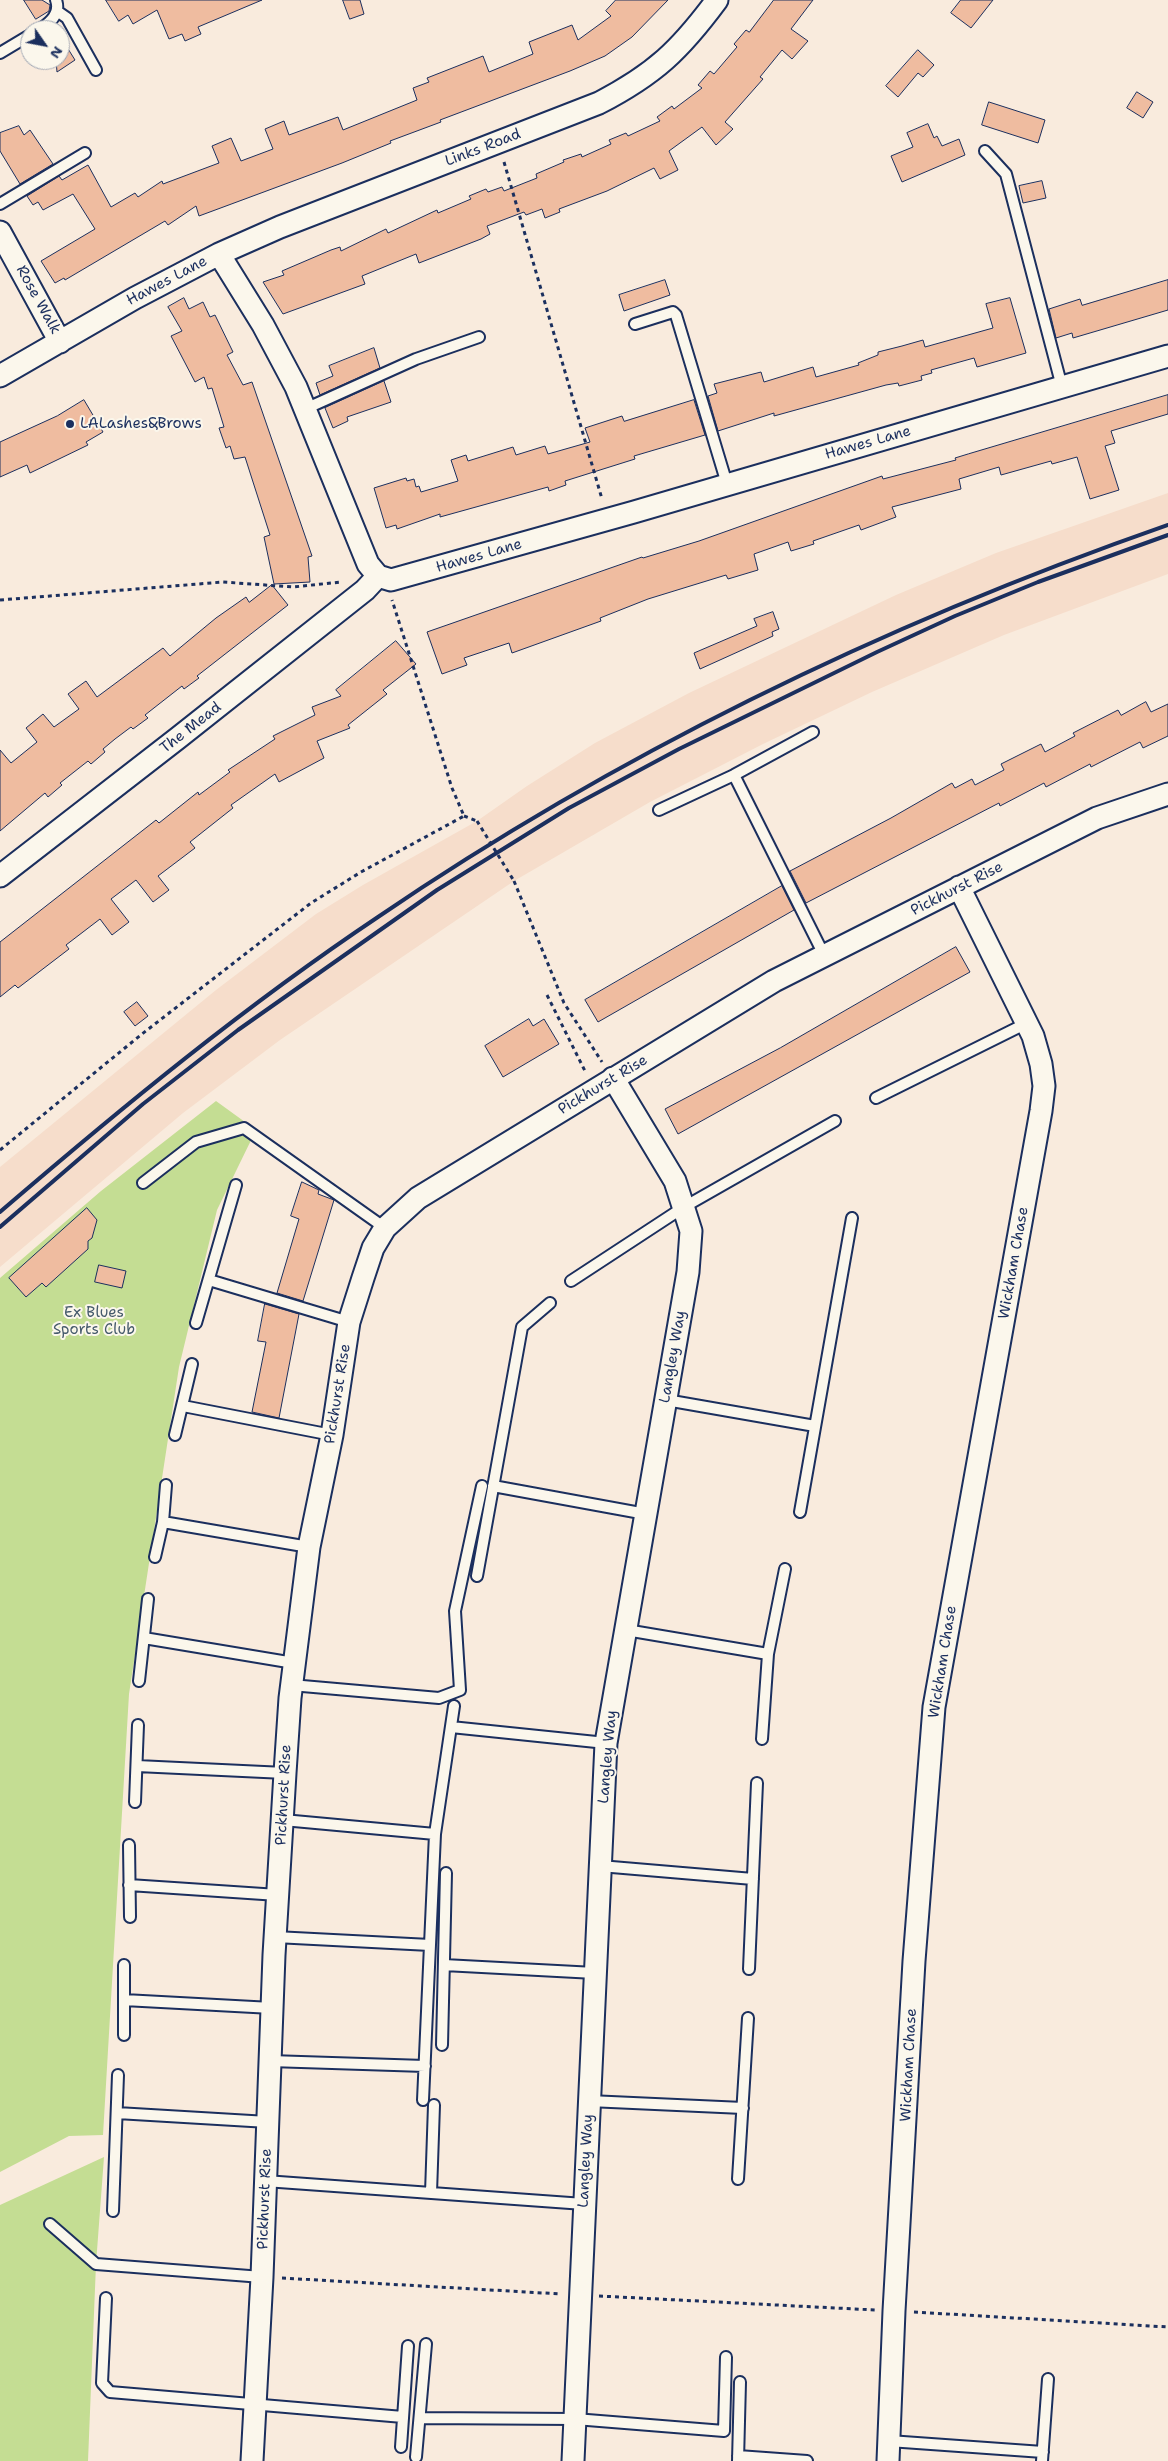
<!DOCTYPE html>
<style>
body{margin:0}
#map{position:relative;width:1168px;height:2461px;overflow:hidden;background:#f9ebdd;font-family:"Shantell Sans",sans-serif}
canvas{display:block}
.north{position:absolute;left:20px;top:20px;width:50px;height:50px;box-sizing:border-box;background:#fbf7ec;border:1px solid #a1a7b3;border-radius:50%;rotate:123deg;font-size:14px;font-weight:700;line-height:20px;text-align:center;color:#1b2f5e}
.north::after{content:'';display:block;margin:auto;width:18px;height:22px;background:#1b2f5e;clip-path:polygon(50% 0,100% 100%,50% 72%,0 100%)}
</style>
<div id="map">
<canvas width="1168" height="2461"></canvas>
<div class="north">N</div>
</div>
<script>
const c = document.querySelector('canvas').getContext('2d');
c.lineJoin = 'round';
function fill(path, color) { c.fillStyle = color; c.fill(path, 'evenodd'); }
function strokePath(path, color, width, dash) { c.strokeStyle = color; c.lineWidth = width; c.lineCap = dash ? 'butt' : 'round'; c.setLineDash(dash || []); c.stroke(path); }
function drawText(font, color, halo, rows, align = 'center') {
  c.font = font + ' "Shantell Sans",sans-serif'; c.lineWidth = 4; c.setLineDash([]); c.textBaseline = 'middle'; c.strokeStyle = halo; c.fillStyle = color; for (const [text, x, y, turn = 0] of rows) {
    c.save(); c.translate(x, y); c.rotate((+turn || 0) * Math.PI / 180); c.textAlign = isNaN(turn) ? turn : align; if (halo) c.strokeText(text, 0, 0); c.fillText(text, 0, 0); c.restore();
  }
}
fill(new Path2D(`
 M1168 493V574L1004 635 872 692 763 744 650 802 514 881 280 1040 183 1113 0 1267V1167L216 990 316 914 363 885 477 821 527 786 595 743 689 693 896 595 996 553Z`), '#f6ddcb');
fill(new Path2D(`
 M216 1101 256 1130 217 1210 179 1367 129 1694 103 2135 69 2136 0 2172V1278L101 1191Z
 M104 2157 96 2264 88 2461H0V2205Z`), '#c4dd93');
const building = new Path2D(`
 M24 0H42L50 5 49 11 36 19Z
 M106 0H262L198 27 201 34 185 41 182 34 169 39 157 10 133 24 128 15 119 21Z
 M343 0H360L364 14 350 19Z
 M616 0H668L632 37 605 56 570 71 440 120 441 122 390 141 391 143 342 163 199 216 196 206 168 225 165 221 65 280 64 278 55 283 41 261 95 229 73 194 43 210 38 202 33 205 27 196 59 176 62 180 88 165 111 207 135 193 138 197 162 181 163 184 219 163 212 146 231 138 241 161 273 149 265 129 284 121 289 135 338 117 343 130 417 100 413 88 429 82 427 78 483 56 489 72 533 54 529 42 572 25 578 40 611 16 606 11Z
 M774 0H813L791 29 808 41 792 59 782 50 760 77 763 79 725 122 733 129 716 145 702 127 669 151 678 170 660 179 654 168 607 191 559 209 560 212 545 218 542 209 526 215 524 212 487 226 490 234 481 239 419 263 416 254 362 276 365 284 283 314 263 282 284 275 282 271 331 250 340 247 341 251 386 229 388 233 437 210 438 213 471 199 469 196 486 189 488 192 502 187 504 191 537 178 536 174 564 162 563 160 581 154 582 157 611 144 609 140 626 133 628 136 660 121 657 117 672 106 674 109 702 88 698 85 710 71 714 74 737 47 734 44 746 30 749 32Z
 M961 0H993L971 28 951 13Z
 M60 36 75 60 57 72 56 60H60Z
 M918 50 934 65 923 77 918 73 898 97 886 86Z
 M1137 92 1153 102 1143 118 1127 108Z
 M989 102 1045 120 1038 143 982 125Z
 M928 124 934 138 937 136 942 146 959 139 965 155 902 182 891 156 913 147 907 133Z
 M19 126 24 135 30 130 53 164 20 184 0 151V133Z
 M1042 181 1046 198 1023 203 1019 186Z
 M665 280 670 295 624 311 619 295Z
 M1168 280V310L1073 338 1072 333 1056 338 1049 309 1080 299 1082 305Z
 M184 298 189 309 203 302 210 317 215 315 233 352 227 355 243 385 252 382 312 556 308 557 310 582 274 584 264 537 270 535 245 457 234 459 230 446 226 448 219 428 224 427 212 388 208 389 204 377 195 382 171 336 182 331 168 307Z
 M1010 298 1026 353 977 367 974 358 931 370 932 373 921 376 922 380 899 386 898 383 886 385 774 416V413L718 431 708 396 717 393 714 384 761 372 764 382 813 367 816 377 859 365 858 363 878 355V352L902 346 923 340 925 347 993 328 986 304Z
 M374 348 380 368 320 395 316 383 333 376 329 366Z
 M384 381 391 402 347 417 348 421 333 428 325 408Z
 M1168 395V414L1111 431 1115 443 1105 446 1119 490 1090 499 1077 457 1052 464 1051 461 1001 475 999 467 959 479 961 489 892 507 896 517 861 530 859 525 813 541 814 544 791 551 788 542 754 554 758 570 728 579 726 575 648 599 600 618 601 621 512 653 509 643 464 658 467 665 442 674 427 632 642 557 643 558 699 541 882 476 883 479 956 460 955 458 968 454Z
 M84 400 103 432 86 442 88 445 30 473 27 465 0 477V442L57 416Z
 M694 400 705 435 634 456 635 459 565 481 566 485 549 491 548 487 440 517V514L397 529 396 525 386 528 374 488 406 478 407 481 414 479 416 487 419 486 421 492 458 481 451 460 466 455 468 461 513 447 516 455 545 446 548 454 590 442 585 428 622 416 624 421Z
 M272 585 288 605 197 676 199 678 184 689 182 686 145 715 148 718 133 729 131 727 115 739 103 749 105 752 91 764 88 761 60 783 62 785 48 797 45 793 0 831V750L11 763 37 742 26 728 43 714 54 727 79 709 68 694 86 681 97 697 163 648 170 656 216 618 246 597 249 602Z
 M773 612 779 629 772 632 773 636 700 669 694 653 757 626 754 619Z
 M396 641 416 664 383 690 387 694 348 725 350 728 317 741 324 758 279 782 275 774 231 805 233 808 190 842 195 848 158 876 169 890 153 902 136 880 111 899 129 922 112 935 100 919 66 945 69 949 18 988 15 985 0 997V942L156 820 159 823 198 792 199 795 230 772 228 770 275 739 273 736 315 715 312 707 341 696 336 690Z
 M1146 702 1151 712 1168 704V736L1143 748 1140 742 1091 767 1090 764 1046 787 1044 783 1000 806 999 803 806 903 790 871 891 818 952 783 955 788 972 779 975 785 1004 770 1001 764 1041 744 1045 752 1075 736 1073 733 1118 710 1121 715Z
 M782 886 794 910 598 1022 585 1000Z
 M956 947 970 972 678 1134 665 1109 780 1048Z
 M137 1002 148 1016 135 1026 124 1012Z
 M529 1019 533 1026 544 1019 559 1044 503 1077 485 1046Z
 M302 1182 319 1190 318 1194 334 1200 303 1301 277 1293 299 1219 291 1216Z
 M87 1208 97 1220 92 1238 88 1241V1249L46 1287 42 1283 26 1297 9 1278Z
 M99 1265 126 1271 122 1288 95 1282Z
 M265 1304 299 1314 279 1418 252 1412 266 1342 258 1341Z`);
fill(building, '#efbca0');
strokePath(building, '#1b2f5e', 1);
const service = new Path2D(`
 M57 11 67 18 96 70
 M38 30C49 24 61 14 56 0
 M0 53 30 35
 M985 151 1006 174 1062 387
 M0 204 85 153
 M635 324 673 312 676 315 727 484
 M305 409 416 359 479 337
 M734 775 824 955
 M659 810 734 775 813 732
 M876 1098 1027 1023
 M143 1183 196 1142 244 1128 385 1228
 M209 1280 349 1322
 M571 1281 684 1207 835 1121
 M196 1323 236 1185
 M666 1400 815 1426
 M183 1406 332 1435
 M175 1435 192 1364
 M493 1486 646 1514
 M800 1512 852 1218
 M163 1522 309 1547
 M155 1557 163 1522 166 1485
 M477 1576 522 1327 550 1303
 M626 1630 768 1654
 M144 1638 294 1663
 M139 1681 148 1599
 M291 1685 439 1698 460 1690 455 1611 482 1486
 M451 1727 606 1743
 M762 1739 768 1654 785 1569
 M137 1766 285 1773
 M135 1802 138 1725
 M283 1820 435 1834
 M129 1845 130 1917
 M600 1866 753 1879
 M129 1885 278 1895
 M275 1937 430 1945
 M124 1965V2035
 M444 1965 595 1973
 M749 1969 757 1783
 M124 2000 272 2008
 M442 2045 446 1873
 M270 2061 425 2066
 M423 2100 435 1834 454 1706
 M589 2101 743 2108
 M117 2113 268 2122
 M738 2179 748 2018
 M265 2181 584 2204
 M431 2193 434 2105
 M113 2211 118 2075
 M50 2224 96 2264 262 2277
 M106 2298 102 2383 110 2392 403 2417
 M420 2418 575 2419 724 2431 726 2357
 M889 2441 1043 2452
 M401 2447 408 2346
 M738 2456 807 2461
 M416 2457 426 2344
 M738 2461 740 2382
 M1042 2461 1048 2379`);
const minor = new Path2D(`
 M0 232 60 342
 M219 254 280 227 599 103C655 74 680 50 717 0
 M0 376 135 298 219 254 263 325 296 387 368 564 378 576 391 580 634 512 1168 356
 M0 876 178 738 365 590 378 576
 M252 2461 262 2277 274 1955 285 1773 290 1698 309 1547 332 1435 349 1322 363 1278 373 1248 385 1228 418 1198 774 981 1097 818 1168 794
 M573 2461 606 1743 688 1272 691 1231 675 1181 613 1078
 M888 2461 894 2311 914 1961 934 1707 1041 1111 1044 1086 1041 1064 1033 1036 959 887`);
strokePath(service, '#1b2f5e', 14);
strokePath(minor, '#1b2f5e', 25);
strokePath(new Path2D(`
 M504 162 602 499
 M0 600 223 582 293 587 341 582
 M464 816 477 821
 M514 881 564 1003 602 1062
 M547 995 586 1073
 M0 1150 142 1034 311 903 361 872 464 816 452 788 392 600
 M282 2278 561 2294
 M599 2296 875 2310
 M914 2312 1168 2327`), '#1b2f5e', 3, [4, 4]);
strokePath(service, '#fbf7ec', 10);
strokePath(minor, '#fbf7ec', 21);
strokePath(new Path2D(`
 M0 1212C121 1108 245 1006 378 917 622 751 890 622 1168 525
 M0 1227 143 1104 238 1030 437 890 569 808 679 749 877 652 955 616 1038 582 1168 535`), '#1b2f5e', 4);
strokePath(new Path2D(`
 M477 821 514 881`), '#1b2f5e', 3, [4, 4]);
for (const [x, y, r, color] of [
 [70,424,5,"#1b2f5e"]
]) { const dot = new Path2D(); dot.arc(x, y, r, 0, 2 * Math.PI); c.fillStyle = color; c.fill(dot); strokePath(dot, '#fbf7ec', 2); }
drawText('15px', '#1b2f5e', '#fbf7ec', [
 ["Links Road",483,148,-21],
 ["Hawes Lane",167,281,-28],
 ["Rose Walk",38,300,61],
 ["Hawes Lane",868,443,-16],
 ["Hawes Lane",479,556,-16],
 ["The Mead",191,728,-38],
 ["Pickhurst Rise",957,889,-27],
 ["Pickhurst Rise",603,1085,-31],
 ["Wickham Chase",1014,1263,-80],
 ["Langley Way",673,1357,-80],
 ["Pickhurst Rise",338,1394,-81],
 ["Wickham Chase",943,1662,-81],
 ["Langley Way",608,1757,-85],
 ["Pickhurst Rise",284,1795,-87],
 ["Wickham Chase",909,2065,-87],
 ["Langley Way",586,2161,-87],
 ["Pickhurst Rise",265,2199,-88]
]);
drawText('15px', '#1b2f5e', '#fbf7ec', [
 ["LALashes&Brows",80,424]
], 'left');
drawText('15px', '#455a6b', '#fbf7ec', [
 ["Ex Blues",94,1313],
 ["Sports Club",94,1330]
]);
</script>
